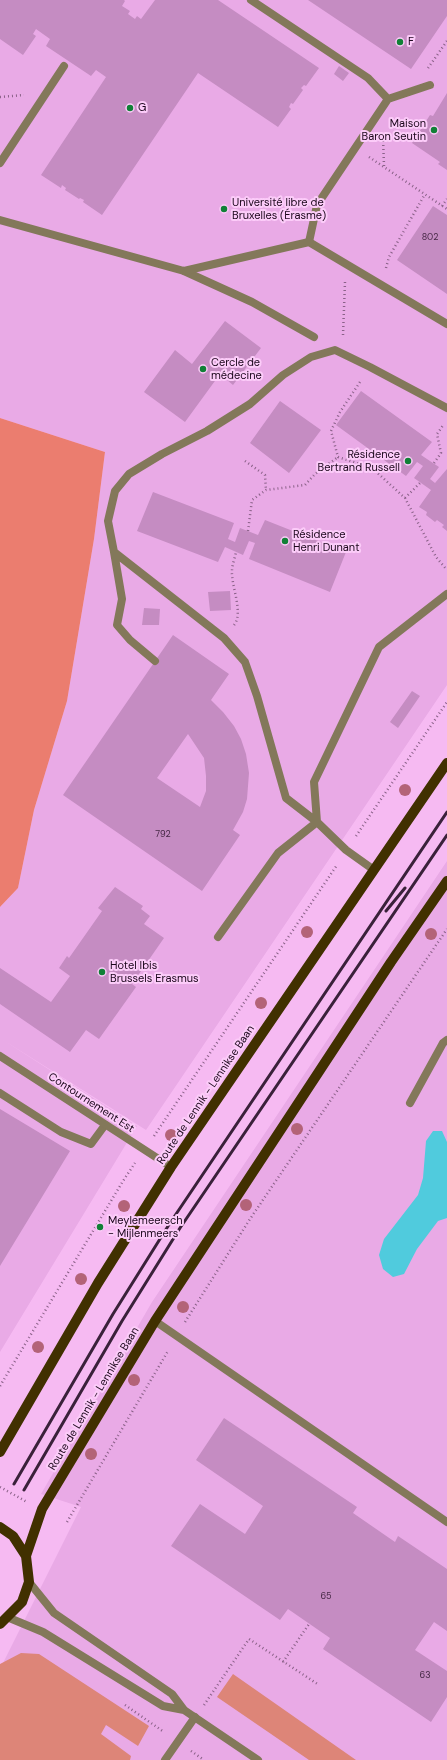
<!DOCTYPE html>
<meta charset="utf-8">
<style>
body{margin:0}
canvas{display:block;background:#f6baf2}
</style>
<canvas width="447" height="1760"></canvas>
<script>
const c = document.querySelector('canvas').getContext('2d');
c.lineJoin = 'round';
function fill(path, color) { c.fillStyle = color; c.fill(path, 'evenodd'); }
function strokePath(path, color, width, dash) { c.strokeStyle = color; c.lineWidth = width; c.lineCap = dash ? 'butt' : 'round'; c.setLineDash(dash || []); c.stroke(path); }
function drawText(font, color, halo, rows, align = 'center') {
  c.font = font + ' "DM Sans",sans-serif'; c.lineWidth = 4; c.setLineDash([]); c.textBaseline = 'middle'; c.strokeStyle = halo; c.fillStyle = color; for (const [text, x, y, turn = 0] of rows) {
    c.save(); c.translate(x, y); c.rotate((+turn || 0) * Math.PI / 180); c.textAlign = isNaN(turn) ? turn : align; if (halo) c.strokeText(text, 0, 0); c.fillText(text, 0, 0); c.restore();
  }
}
fill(new Path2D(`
 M0 0H447V685L146 1130 0 1038V907L18 888 34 810 67 701 94 539 105 452 0 418Z
 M447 861V1760H0V1669L81 1507 41 1494 152 1302Z
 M0 1038 137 1126 0 1352Z`), '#e9aae6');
fill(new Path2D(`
 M21 1653 39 1654 149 1726 138 1746 106 1725 101 1734 131 1756 130 1760H0V1664Z
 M233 1674 356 1760H309L217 1697Z`), '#dd8578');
fill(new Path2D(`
 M0 418 105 452 94 539 67 701 34 810 18 888 0 907Z`), '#eb7d6f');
fill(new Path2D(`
 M433 1131H442L447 1142V1218L438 1221 417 1249 404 1274 393 1277 383 1269 379 1255 384 1239 418 1195 423 1178 426 1141Z`), '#50cbdd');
fill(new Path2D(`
 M0 0H124L125 1 122 6 130 11 128 14 135 19 137 16 141 19 155 0H218L319 68 306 86 304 85 301 88 303 90 293 104 291 103 289 107 291 109 278 127 198 73 102 215 83 202 84 200 80 198 79 199 65 190 66 188 62 185 61 188 41 175 106 77 96 70 91 76 46 46 50 39 36 29 33 34 36 36 23 55 0 39Z
 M308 0H447V16L411 69Z
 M339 66 349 73 343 81 334 74Z
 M447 93V170L438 164 440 162 412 143 430 115 433 116Z
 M433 206 447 215V294L397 260Z
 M225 321 261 348 233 385 220 374 185 422 144 392 175 350 192 364Z
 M361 391 432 442 421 455 439 467 430 479 435 483 447 469V531L442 527 444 525 437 520 435 522 426 515 427 512 419 507 431 490 414 478 423 466 417 462 406 476 336 425Z
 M280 401 321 430 289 473 250 443Z
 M153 492 234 523 228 539 235 542 240 528 258 535 265 520 346 552 330 592 249 559 255 543 249 541 243 555 225 547 218 562 137 531Z
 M230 591 231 610 210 611 208 592Z
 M144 608 160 609 159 625H142Z
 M173 635 229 674 211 700 223 712 234 726 241 739 246 754 249 773 247 799 243 812 233 830 240 835 202 891 63 795ZM188 734 204 758 206 776V791L200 807 157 778Z
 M412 691 420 696 398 728 390 722Z
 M115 887 143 906 141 909 150 916 144 924 164 938 132 984 136 987 99 1039 86 1030 70 1052 0 1004V968L51 1002 70 976 59 968 67 956 69 958 102 911 98 908Z
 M0 1109 70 1151 0 1266Z
 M224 1418 357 1507 353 1513 395 1542 398 1536 447 1569V1631L434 1622 415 1650 447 1671V1697L431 1722 323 1649 330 1638 288 1609 280 1620 171 1546 200 1504 245 1534 263 1506 196 1460Z`), '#c58cc2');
strokePath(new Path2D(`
 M428 68 447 41
 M0 97 24 95
 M383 137 384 166
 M369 157 447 209
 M442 206 447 199
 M386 268 389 257 425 194
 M343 335 345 282
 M360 382 340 412 331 431 338 457 372 468 405 498 436 557 447 570
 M245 461 265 475 266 490
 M434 463 441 453 437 434 444 424
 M405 498 420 483
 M248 531 252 500 266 490 305 485 315 474 338 457
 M234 625C244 613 231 586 232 571 232 565 235 558 236 552
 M356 836 447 702
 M154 1136 337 865
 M185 1322 250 1219 447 929
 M0 1386 123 1181 135 1163
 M0 1487 27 1502
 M67 1522 168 1351
 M283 1662 309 1624
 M125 1705 164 1732
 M204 1705 249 1639 319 1685
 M191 1751 204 1760`), '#8a6188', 2.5, [1, 3]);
strokePath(new Path2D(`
 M251 0 368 78 388 99
 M0 163 64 66
 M309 242 317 205 388 99 430 85
 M184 271 252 302 314 337
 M114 552 122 599 117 625 130 640 155 661
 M317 822 314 782 379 647 447 594
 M374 870 346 850 317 822 286 798 257 696 245 662 224 638 114 552 108 521 115 491 129 474 162 454 207 431 250 404 283 375 311 357 335 350 370 367 447 408
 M218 937 278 853 317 822
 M0 1093 61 1132 91 1144 105 1125
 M410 1103 443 1043 447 1040
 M155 1321 447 1522
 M165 1760 195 1717`), '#83785a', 8);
strokePath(new Path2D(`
 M0 220 184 271 309 242 447 324
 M0 1056 171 1167
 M29 1582 54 1613 172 1694 184 1710 258 1760
 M7 1617 43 1632 163 1706 184 1710`), '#83785a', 8);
strokePath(new Path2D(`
 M0 1452 98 1283 171 1167 447 763
 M0 1527 13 1536 26 1556
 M0 1624 22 1602 29 1582 26 1556 42 1509 155 1321 391 962 447 881`), '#413000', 10);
strokePath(new Path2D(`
 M386 911 405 888
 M14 1484 113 1314 170 1223 447 812
 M24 1490 122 1321 180 1228 447 835`), '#3a213a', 3);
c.fillStyle = '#b36378';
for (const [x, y] of [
 [405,790],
 [307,932],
 [431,934],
 [261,1003],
 [297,1129],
 [171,1135],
 [246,1205],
 [124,1206],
 [81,1279],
 [183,1307],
 [38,1347],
 [134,1380],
 [91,1454]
]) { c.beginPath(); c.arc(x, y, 6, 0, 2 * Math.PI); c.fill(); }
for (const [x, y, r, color] of [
 [400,42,4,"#108036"],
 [130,108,4,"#108036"],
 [434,130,4,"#108036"],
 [224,209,4,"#108036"],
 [203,369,4,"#108036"],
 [408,461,4,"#108036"],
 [285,541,4,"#108036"],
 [102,972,4,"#108036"],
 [100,1227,4,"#108036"]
]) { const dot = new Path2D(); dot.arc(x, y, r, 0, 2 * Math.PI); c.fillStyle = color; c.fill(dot); strokePath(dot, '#fcccf9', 1.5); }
drawText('9px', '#462845', null, [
 ["802",430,238],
 ["792",163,835],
 ["65",326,1597],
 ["63",425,1676]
]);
drawText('11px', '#1b071b', '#fcccf9', [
 ["F",408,42],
 ["G",138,108],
 ["Maison",426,124,"right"],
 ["Baron Seutin",426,137,"right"],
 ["Université libre de",232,203],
 ["Bruxelles (Érasme)",232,216],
 ["Cercle de",211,363],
 ["médecine",211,376],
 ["Résidence",400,455,"right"],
 ["Bertrand Russell",400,468,"right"],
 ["Résidence",293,535],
 ["Henri Dunant",293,548],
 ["Hotel Ibis",110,966],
 ["Brussels Erasmus",110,979],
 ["Meylemeersch",108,1221],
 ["- Mijlenmeers",108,1234]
], 'left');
drawText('11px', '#1b071b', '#fcccf9', [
 ["Route de Lennik - Lennikse Baan",206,1095,-56],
 ["Contournement Est",91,1103,33],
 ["Route de Lennik - Lennikse Baan",94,1399,-59]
]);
</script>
